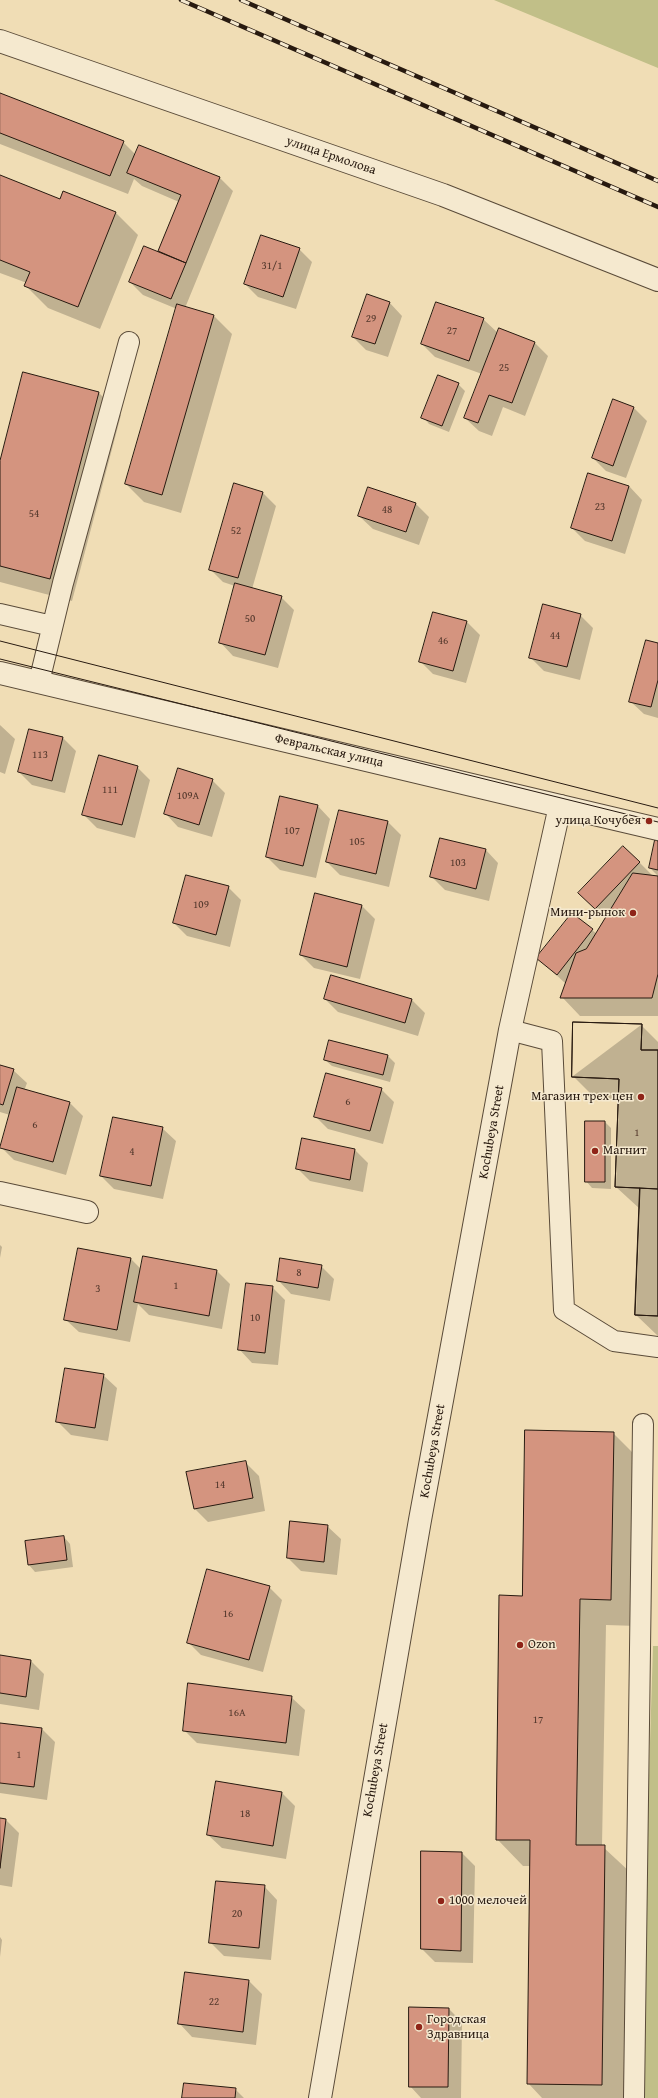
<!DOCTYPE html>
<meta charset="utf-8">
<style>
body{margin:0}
canvas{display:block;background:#f0ddb5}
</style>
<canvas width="658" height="2098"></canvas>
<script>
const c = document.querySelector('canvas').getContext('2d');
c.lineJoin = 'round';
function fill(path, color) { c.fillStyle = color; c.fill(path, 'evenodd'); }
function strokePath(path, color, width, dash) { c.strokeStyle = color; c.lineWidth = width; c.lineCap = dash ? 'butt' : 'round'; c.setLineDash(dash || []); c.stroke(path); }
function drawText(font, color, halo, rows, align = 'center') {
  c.font = font + ' "Gentium Book Plus",serif'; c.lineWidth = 3; c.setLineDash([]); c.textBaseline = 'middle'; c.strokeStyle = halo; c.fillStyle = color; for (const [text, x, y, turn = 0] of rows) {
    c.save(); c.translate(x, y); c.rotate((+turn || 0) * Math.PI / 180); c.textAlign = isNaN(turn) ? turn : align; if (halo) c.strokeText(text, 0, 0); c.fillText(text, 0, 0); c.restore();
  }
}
fill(new Path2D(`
 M494 0H658V68Z
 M653 1646H658V2098H639Z`), '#c1bf88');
fill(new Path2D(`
 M0 94 123 142 136 155 140 146 220 178 233 191 185 308 214 316 232 334 181 513 144 502 126 484 177 309 143 295 130 282 159 253 179 202 142 186 134 179 128 194 0 144Z
 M0 176 60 200 64 192 116 213 138 235 100 329 48 308 26 286 27 283 0 273Z
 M299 249 312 262 296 309 258 297 245 284Z
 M389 302 402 316 388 357 366 350 353 337Z
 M483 319 498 333 499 330 535 343 548 356 525 416 503 407 492 436 479 431 465 418 482 374 435 357 422 344Z
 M24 373 99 393 121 415 72 601 0 582V465Z
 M458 384 465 391 449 432 429 424 423 417Z
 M634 408 647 421 626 478 606 471 593 458Z
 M234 485 263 493 276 506 252 589 281 597 294 610 278 668 233 656 220 642 235 586 223 582 210 569Z
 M629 486 642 500 625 554 585 541 572 528Z
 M416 504 429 517 419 545 373 529 359 516Z
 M580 615 593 628 580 680 544 671 531 658Z
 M467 622 480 635 466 683 433 674 420 661Z
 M658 644V718L644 714 630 701Z
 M0 725 15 739 5 774 0 772Z
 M63 738 76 751 65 793 32 785 19 772Z
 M137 767 150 780 135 838 97 828 84 815Z
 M212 780 225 793 212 837 178 827 165 813Z
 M317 805 330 819 316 878 280 870 267 857Z
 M340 811 388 822 401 835 389 887 340 875 327 862Z
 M658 842V876L650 868Z
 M485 849 498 863 489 901 445 890 432 877Z
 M639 862 652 875 658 877V1016H580L562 997 566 984 538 958 573 915 597 934 606 919 593 906Z
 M228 887 241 900 230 947 187 936 174 923Z
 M362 906 375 919 360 979 314 968 301 955Z
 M331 976 412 1000 425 1013 418 1036 338 1012 325 999Z
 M641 1025 658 1042V1336L636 1315 640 1209 616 1187 619 1099 595 1098 573 1076Z
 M330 1041 388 1056 395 1063 390 1082 332 1066 325 1060Z
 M0 1066 13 1070 27 1083 24 1091 70 1103 83 1116 66 1175 14 1160 1 1147 10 1115 0 1112Z
 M381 1089 394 1102 383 1144 328 1129 315 1116Z
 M605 1122 611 1128V1189L592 1188 586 1181Z
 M162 1128 176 1141 163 1199 114 1189 101 1176Z
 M303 1140 355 1150 368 1163 363 1192 310 1181 297 1168Z
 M0 1245 2 1247 0 1258Z
 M144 1257 217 1271 230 1284 222 1329 149 1315 138 1304 130 1342 79 1332 65 1319 131 1259 142 1270Z
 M321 1266 334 1279 330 1301 291 1294 278 1280Z
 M272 1287 285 1300 278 1365 252 1363 239 1349Z
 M103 1375 117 1388 108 1441 71 1435 58 1422Z
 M613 1433 639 1459 637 1626 606 1625 602 1846 631 1873 628 2098H542L528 2083 531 1866H523L497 1839 523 1597Z
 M245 1462 259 1476 265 1511 208 1522 195 1509Z
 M291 1522 327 1526 341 1539 337 1575 301 1571 288 1558Z
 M64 1537 70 1544 73 1567 35 1572 29 1565Z
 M269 1587 282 1600 263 1672 201 1655 188 1642Z
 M0 1656 31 1661 44 1674 39 1710 0 1704Z
 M291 1697 305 1710 299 1756 197 1743 184 1730Z
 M0 1724 42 1729 55 1742 47 1800 0 1793Z
 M282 1793 295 1806 286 1859 222 1848 208 1835Z
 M0 1819 6 1820 19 1833 12 1887 0 1885Z
 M422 1852 462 1853 475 1866 473 1963 435 1962 422 1949Z
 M264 1886 277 1900 271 1960 224 1956 211 1943Z
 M0 1937 2 1940 0 1957Z
 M186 1973 249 1981 262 1994 256 2045 192 2037 179 2023Z
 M449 2009 462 2022 461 2098H421L410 2086Z
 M235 2089 244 2098H183Z`), '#0003');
const building = new Path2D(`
 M0 93 124 141 110 176 0 133Z
 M139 145 220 177 186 263 158 251 181 195 127 173Z
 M0 175 60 199 63 191 116 212 78 307 24 286 30 272 0 260Z
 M261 235 300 248 283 297 244 284Z
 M144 246 186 263 171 299 129 282Z
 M367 294 390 302 375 344 352 337Z
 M436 302 484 318 469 361 421 344Z
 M177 304 214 315 162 495 125 484Z
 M499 328 535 342 512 403 489 395 478 423 464 418Z
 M23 372 99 392 50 579 0 566V461Z
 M438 375 459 383 442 426 421 418Z
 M613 399 634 407 613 466 592 458Z
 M588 473 629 486 612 541 571 528Z
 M234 483 263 492 238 578 209 570Z
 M368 487 416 503 406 532 358 516Z
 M235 583 282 596 265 655 219 643Z
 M543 604 581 614 567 667 529 658Z
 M433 612 467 621 453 671 419 662Z
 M646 640 658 643V680L651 707 629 702Z
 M29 729 63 737 52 781 18 772Z
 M99 755 138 766 122 825 82 815Z
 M178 768 213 779 199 825 164 814Z
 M280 796 318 805 303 866 266 857Z
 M339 810 388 821 376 874 326 862Z
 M440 838 486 849 476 889 430 877Z
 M655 840 658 841V870L649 868Z
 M623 846 640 862 595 909 578 893Z
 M633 873 658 876V974L652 998H560L576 953 586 949Z
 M186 875 229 886 216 935 173 923Z
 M315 893 362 905 347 967 300 955Z
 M572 913 593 929 557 975 536 958Z
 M331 975 412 999 405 1023 324 999Z
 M573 1022 642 1024 641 1050H658V1189L615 1187 619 1079 572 1077Z
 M573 1022 642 1024 641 1050H658V1316L635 1315 640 1188 615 1187 619 1079 572 1077Z
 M329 1040 388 1055 383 1075 324 1060Z
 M0 1065 14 1069 3 1105 0 1104Z
 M326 1073 382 1088 370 1131 314 1117Z
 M17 1087 70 1102 53 1162 0 1148Z
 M113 1117 163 1127 151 1186 100 1176Z
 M585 1121H605V1182H585Z
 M302 1138 355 1149 350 1180 296 1169Z
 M640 1188 658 1189V1316L635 1315Z
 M78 1248 131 1258 117 1330 64 1320Z
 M143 1256 217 1270 209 1316 134 1302Z
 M280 1258 322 1265 318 1288 277 1281Z
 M246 1283 273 1286 265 1353 238 1350Z
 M65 1368 104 1374 95 1428 56 1422Z
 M525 1430 614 1432 611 1600 580 1599 576 1845H605L602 2085 527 2084 530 1840H496L499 1595 522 1596Z
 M246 1461 253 1498 194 1509 186 1472Z
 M290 1521 328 1525 324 1562 287 1558Z
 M64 1536 67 1560 28 1565 25 1541Z
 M207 1569 270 1586 249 1660 187 1643Z
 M0 1655 31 1660 26 1697 0 1693Z
 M188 1683 292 1696 286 1743 183 1731Z
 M0 1723 42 1728 34 1787 0 1783Z
 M216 1781 282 1792 273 1846 207 1835Z
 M0 1818 6 1819 0 1868Z
 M421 1851 462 1852 461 1951 421 1949Z
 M216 1881 265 1885 259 1948 209 1943Z
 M185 1972 249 1980 243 2032 178 2024Z
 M409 2007 449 2008 448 2087H409Z
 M184 2083 236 2088 235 2098H182Z`);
fill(building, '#d4947f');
strokePath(building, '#281a10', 1);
const service = new Path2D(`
 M0 614 52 626
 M39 682 63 583 129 342
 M510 1030 552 1041 564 1310 614 1341 658 1347
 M634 2098 643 1424`);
const minor = new Path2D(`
 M0 41 443 195 658 280
 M560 806 658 829
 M0 1193 87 1212`);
const tertiary = new Path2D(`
 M0 673 560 806 510 1030 420 1520 320 2098`);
strokePath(service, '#5a4b39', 22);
strokePath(minor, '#5a4b39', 24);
strokePath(tertiary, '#5a4b39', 24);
strokePath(service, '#f5e9cf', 20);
strokePath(minor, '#f5e9cf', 22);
strokePath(tertiary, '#f5e9cf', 22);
strokePath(new Path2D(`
 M0 641 658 808
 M0 659 658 822`), '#281a10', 1);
const rail = new Path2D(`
 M181 0 658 207
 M241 0 658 181`);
strokePath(rail, '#281a10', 4.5);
strokePath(rail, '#f5e9cf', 3, [9]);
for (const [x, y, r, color] of [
 [649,821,4,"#8f2418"],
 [633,913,4,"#8f2418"],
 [641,1097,4,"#8f2418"],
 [595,1151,4,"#8f2418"],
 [520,1645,4,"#8f2418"],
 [441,1901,4,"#8f2418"],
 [419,2027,4,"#8f2418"]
]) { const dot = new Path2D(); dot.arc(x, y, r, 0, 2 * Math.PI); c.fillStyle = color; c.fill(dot); strokePath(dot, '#f5e9cf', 1.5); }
drawText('11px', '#53382c', null, [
 ["31/1",272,266],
 ["29",371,319],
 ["27",452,331],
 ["25",504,368],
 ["23",600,507],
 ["48",387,510],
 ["54",34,514],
 ["52",236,531],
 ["50",250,619],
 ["44",555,636],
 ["46",443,641],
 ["113",40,755],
 ["111",110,790],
 ["109А",188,796],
 ["107",292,831],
 ["105",357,842],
 ["103",458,863],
 ["109",201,905],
 ["6",348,1102],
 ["6",35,1125],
 ["1",637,1133],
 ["4",132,1152],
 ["8",299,1273],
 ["1",176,1286],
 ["3",98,1289],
 ["10",255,1318],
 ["14",220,1485],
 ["16",228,1614],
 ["16А",237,1713],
 ["17",538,1720],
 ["1",19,1755],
 ["18",245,1814],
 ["20",237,1914],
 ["22",214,2002]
]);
drawText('13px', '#281a10', '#f5e9cf', [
 ["улица Ермолова",331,156,19],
 ["Февральская улица",329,751,13],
 ["Kochubeya Street",492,1132,-80],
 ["Kochubeya Street",433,1451,-80],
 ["Kochubeya Street",376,1770,-80]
]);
drawText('13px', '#281a10', '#f5e9cf', [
 ["улица Кочубея",641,821,"right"],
 ["Мини-рынок",625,913,"right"],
 ["Магазин трех цен",633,1097,"right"],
 ["Магнит",603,1151],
 ["Ozon",528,1645],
 ["1000 мелочей",449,1901],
 ["Городская",427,2020],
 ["Здравница",427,2035]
], 'left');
</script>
